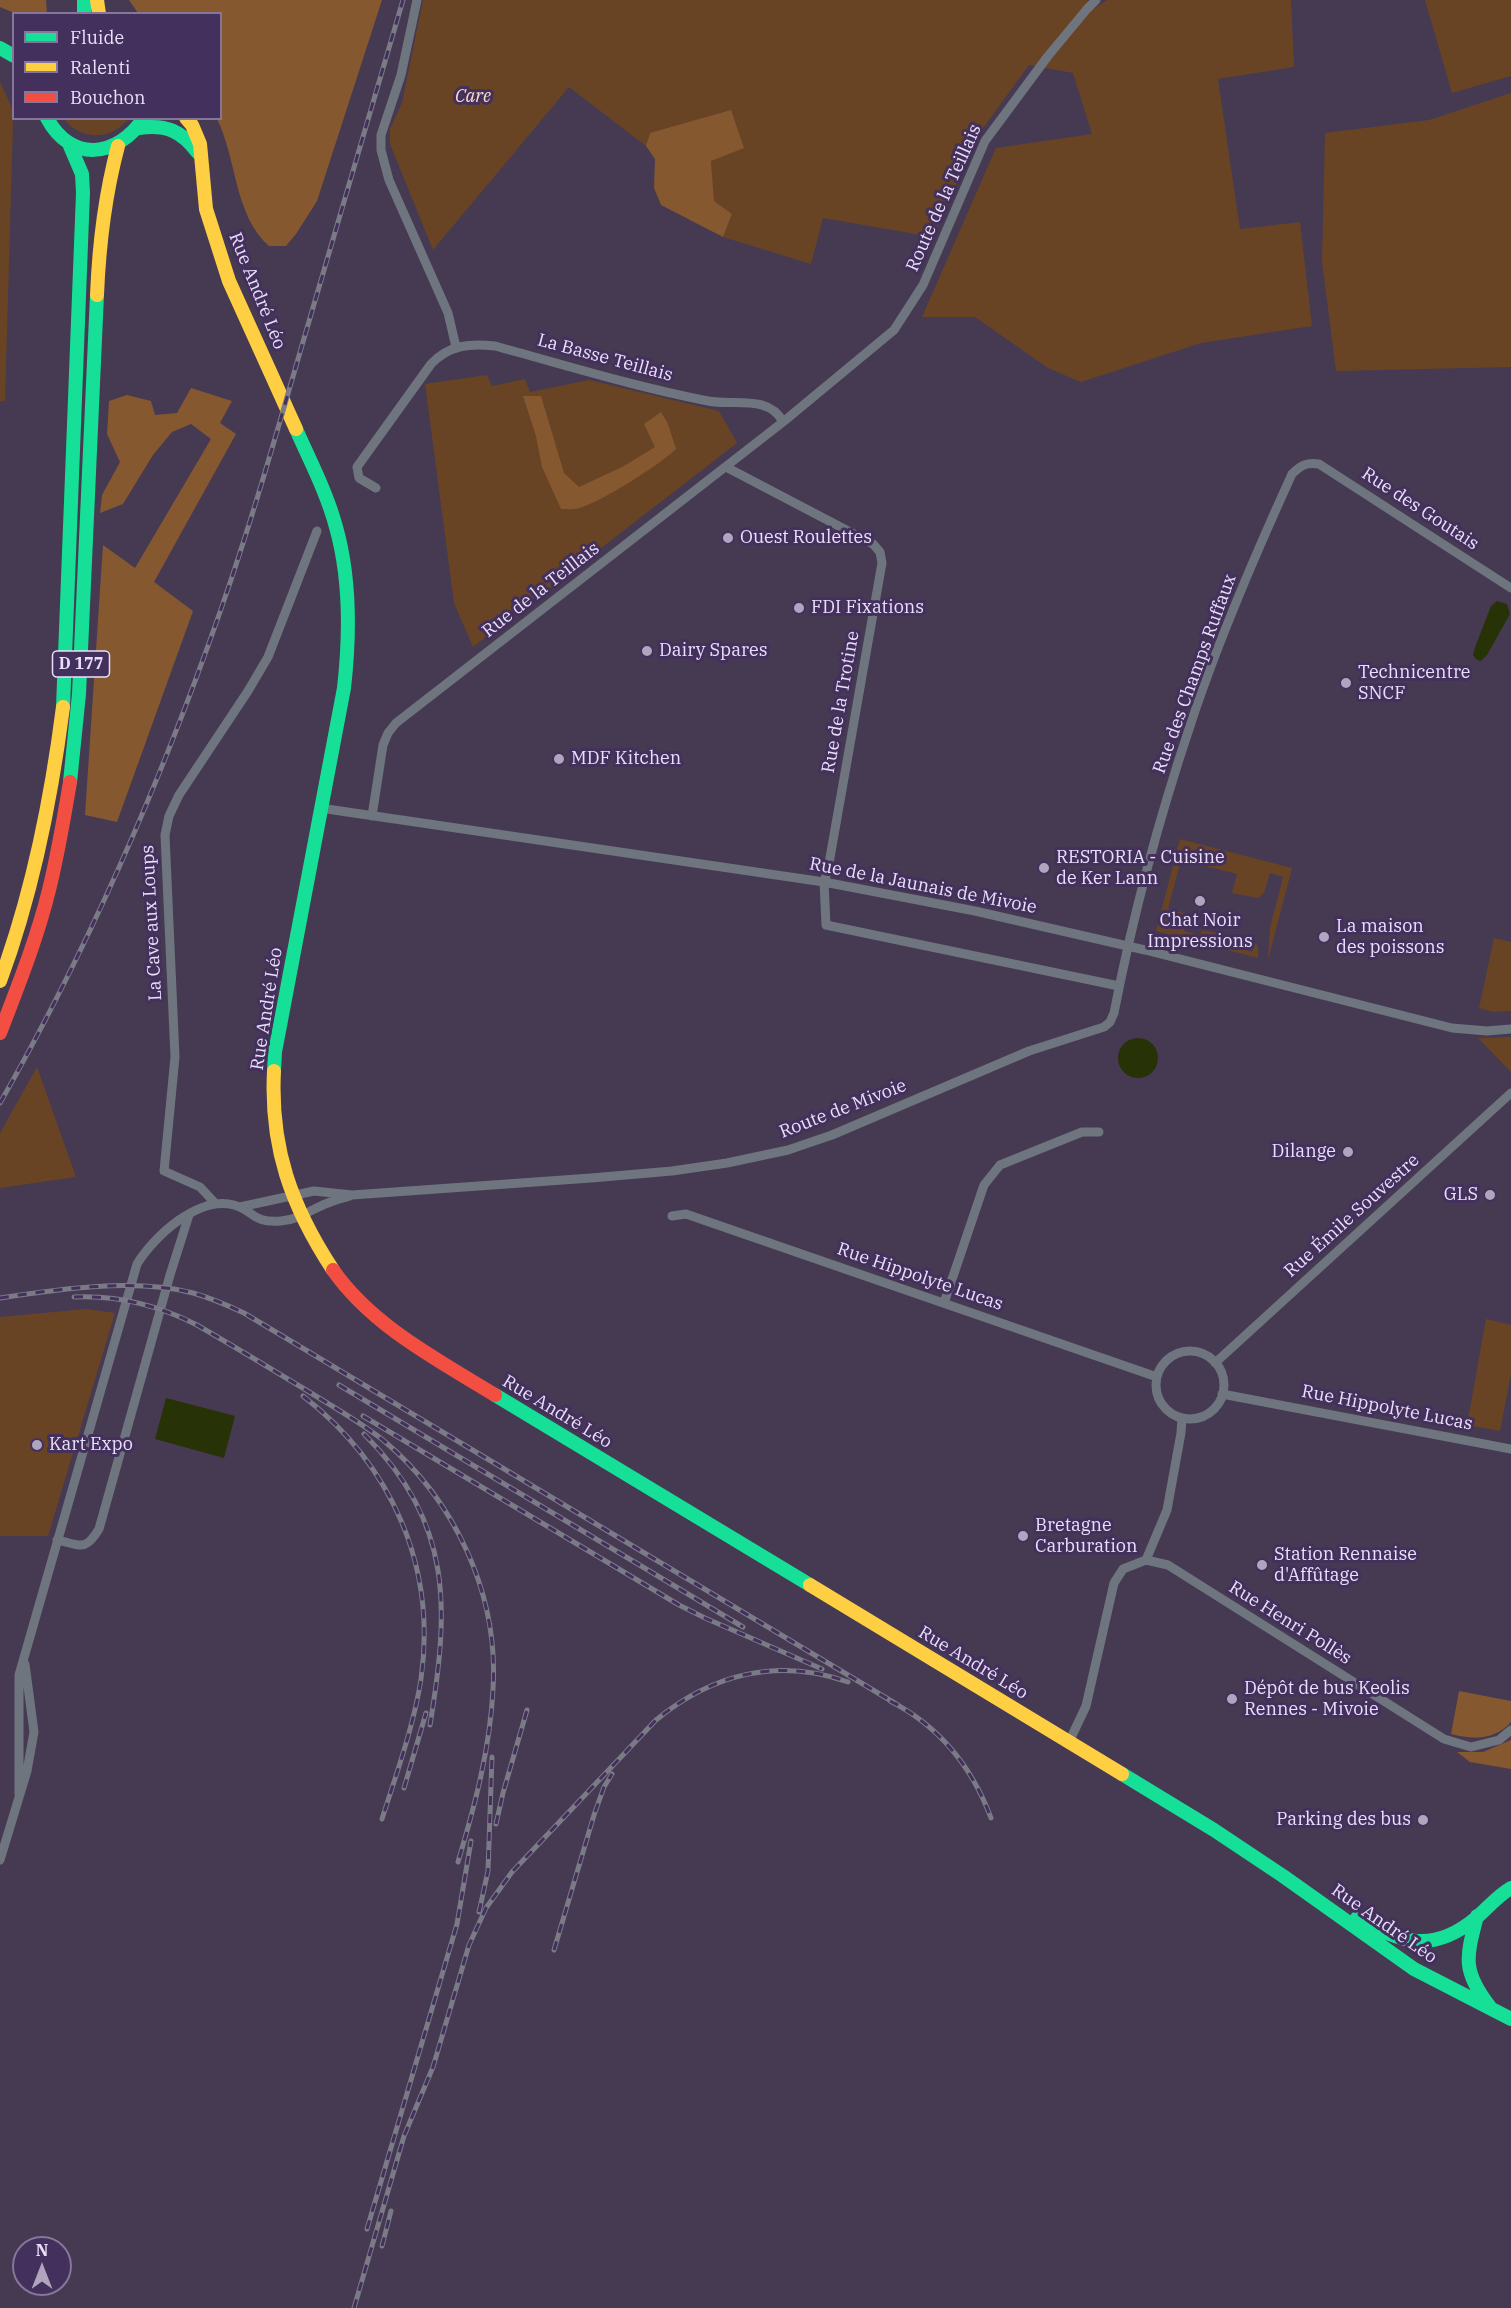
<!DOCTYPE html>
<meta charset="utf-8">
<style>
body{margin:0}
#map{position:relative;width:1511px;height:2308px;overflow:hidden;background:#453a52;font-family:"IBM Plex Serif",serif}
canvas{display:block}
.legend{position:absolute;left:12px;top:12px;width:210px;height:108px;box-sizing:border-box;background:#44305c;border:2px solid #86769b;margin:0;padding:8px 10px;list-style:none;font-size:18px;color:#e9dffa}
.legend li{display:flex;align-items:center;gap:12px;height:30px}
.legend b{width:30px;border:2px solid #86769b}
.north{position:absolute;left:12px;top:2236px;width:60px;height:60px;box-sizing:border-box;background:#44305c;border:2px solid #86769b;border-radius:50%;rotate:0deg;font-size:16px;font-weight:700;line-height:24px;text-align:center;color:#e9dffa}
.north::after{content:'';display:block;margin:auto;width:21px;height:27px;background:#b0a5bf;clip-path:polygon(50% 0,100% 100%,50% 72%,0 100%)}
</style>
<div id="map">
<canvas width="1511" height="2308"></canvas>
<ul class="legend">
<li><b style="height:8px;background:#16e098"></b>Fluide</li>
<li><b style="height:8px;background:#ffcf43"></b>Ralenti</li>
<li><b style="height:8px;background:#f24e42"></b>Bouchon</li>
</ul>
<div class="north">N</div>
</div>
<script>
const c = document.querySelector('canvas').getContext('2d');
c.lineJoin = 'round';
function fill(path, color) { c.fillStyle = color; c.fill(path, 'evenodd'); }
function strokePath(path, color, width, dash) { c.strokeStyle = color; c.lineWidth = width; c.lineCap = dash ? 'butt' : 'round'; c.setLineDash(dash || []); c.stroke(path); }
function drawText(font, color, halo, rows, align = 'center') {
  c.font = font + ' "IBM Plex Serif",serif'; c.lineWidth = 6; c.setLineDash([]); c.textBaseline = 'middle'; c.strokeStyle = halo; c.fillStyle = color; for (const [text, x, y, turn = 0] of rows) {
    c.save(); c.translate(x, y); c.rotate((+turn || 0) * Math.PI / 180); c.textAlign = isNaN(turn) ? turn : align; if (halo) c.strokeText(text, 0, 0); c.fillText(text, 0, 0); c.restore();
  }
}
fill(new Path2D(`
 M423 0H1087L1092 10 1107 0H1291L1294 67 1218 79 1240 229 1300 222 1312 326 1201 343 1081 382 1048 368 975 317H922L996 148 1092 134 1073 73 1029 65 978 135 933 237 823 218 811 264 723 237 732 214 714 201 711 161 650 133 646 146 569 87 433 250 390 144V129L402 103Z
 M1425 0H1511V76L1452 93Z
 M0 82 12 108 13 123 5 401H0Z
 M1511 93V367L1336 371 1322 262 1325 133 1429 120Z
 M64 119H128C111 141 80 140 64 119Z
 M487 375 492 386 525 379 530 392 589 380 719 411 737 443 473 647 454 603 425 384Z
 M1180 839 1292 868 1268 960 1270 928 1283 877 1270 873 1264 893 1258 898 1232 893 1237 874 1181 860 1168 909 1188 914 1184 931 1200 935 1202 930 1217 933 1215 942 1252 952 1255 943 1258 946V958L1156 931Z
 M1494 938 1511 942V1011L1493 1012 1479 1008Z
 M1511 1037V1072L1478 1038Z
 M37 1067 76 1177 0 1188V1133Z
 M86 1309 115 1313 48 1536H0V1317Z
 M1486 1319 1511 1325V1374L1500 1431 1467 1425Z`), '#684425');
fill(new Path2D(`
 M0 0H46L47 13H14L0 7Z
 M129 0H382L317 201 296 234 286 246H269C234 215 237 159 217 119L220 118V14L138 13Z
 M731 110 744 148 711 161 714 201 732 214 723 237 661 205 654 188 655 159 646 146 650 133Z
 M191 388 232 401 220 423 236 434 154 582 193 611 117 822 85 815 103 545 135 568 211 439 191 424 172 432 153 455 123 504 100 513 102 495 120 462 107 434 109 401 127 395 151 401 155 415 177 413Z
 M523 396H541L564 473 579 487 624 466 655 447 644 424 661 412 668 424 676 449C661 464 594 507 575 509 571 510 565 509 561 509L542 467 536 436Z
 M1459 1691 1511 1701V1722C1495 1740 1473 1740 1451 1734Z
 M1511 1740V1769L1470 1762 1457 1752H1483Z`), '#855830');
fill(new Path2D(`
 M1497 601 1507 604 1510 614 1487 655 1481 661 1477 660 1473 655 1474 650 1491 606Z
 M1118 1058a20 20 0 1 1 40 0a20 20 0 1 1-40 0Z
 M166 1398 235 1416 224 1458 155 1439Z`), '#283207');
strokePath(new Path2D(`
 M417 0 401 75 381 135V150L389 180 448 313 456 347
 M726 467 873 544 880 552 882 563 828 869 824 882 826 925 1119 986
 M376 488 359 478 357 467 431 364C449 345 470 343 495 346 565 365 636 387 708 401 733 406 769 394 783 422L894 330 923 285 985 141 1048 56 1087 9 1096 0
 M320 808 824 882 975 911 1145 950 1452 1028 1487 1031 1511 1029
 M372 816 383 745 388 733 396 723 783 422
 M215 1203 200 1187 164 1171 175 1057 165 835 169 816 179 795 248 691 268 657 317 531
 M240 1207 314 1191 352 1195 591 1178 672 1171 727 1163 788 1150 832 1135 1029 1051 1104 1027 1110 1022 1114 1013C1133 915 1159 818 1191 723 1219 638 1255 555 1292 474 1301 465 1307 462 1319 464L1511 588
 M672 1216 686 1214 1157 1377
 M944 1303 984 1185 1000 1165 1082 1132H1099
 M1156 1385a34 34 0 1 1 68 0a34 34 0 1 1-68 0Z
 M1215 1363 1511 1093
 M1222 1394 1511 1449
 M57 1540C81 1545 85 1552 99 1529L170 1275 189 1215
 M1146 1560 1168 1565 1444 1739 1471 1747 1499 1740 1511 1730
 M1069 1742 1086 1706 1114 1583 1123 1569 1146 1560 1167 1510 1181 1433 1182 1418
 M19 1794V1675L137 1264C154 1236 199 1195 234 1205 255 1211 251 1223 281 1221 299 1220 311 1209 328 1203 335 1200 343 1198 350 1196
 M0 1860 27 1771 34 1732 25 1664`), '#6f757e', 9);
strokePath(new Path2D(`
 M84 0V14
 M0 48 14 56
 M47 118C71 163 117 158 144 118
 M139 128C166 124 182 131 198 153
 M63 707 83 193 82 174 70 146
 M70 782 79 694 97 295
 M274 1071 275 1052 344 688C350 635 351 580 336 527 327 493 310 461 296 429
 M495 1395 810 1585
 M1122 1774 1214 1830 1283 1876 1414 1969 1511 2019
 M1477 1916C1466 1958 1462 1971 1490 2007
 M1357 1918C1401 1943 1433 1954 1476 1918 1488 1908 1497 1896 1511 1888`), '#16e098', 14);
strokePath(new Path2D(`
 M97 0 99 14
 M186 118 192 125 200 144 206 209 229 281 296 429
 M97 295C99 245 105 195 118 146
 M0 981C33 892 51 801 63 707
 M274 1071C270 1147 291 1206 333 1270
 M810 1585 1122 1774`), '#ffcf43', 14);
strokePath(new Path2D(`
 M0 1033C18 986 37 939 49 890 58 854 64 818 70 782
 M333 1270C372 1326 438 1360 495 1395`), '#f24e42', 14);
const rail = new Path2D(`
 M0 1103C89 947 161 781 220 612 252 521 278 428 305 335 338 223 370 112 403 0
 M74 1297C117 1295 160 1306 197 1325 235 1347 273 1370 311 1393 335 1408 360 1422 383 1440 455 1500 499 1595 493 1689 490 1749 475 1805 458 1862
 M0 1298C59 1289 134 1278 193 1293 211 1298 227 1305 244 1313L898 1705
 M339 1385 743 1627
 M303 1396C392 1465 437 1567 421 1679 414 1725 396 1775 382 1819
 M363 1416 679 1605 705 1618 822 1669
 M364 1434C454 1524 449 1609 430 1725
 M890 1701C939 1726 972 1767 991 1818
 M404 1788 426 1713
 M496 1824 503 1793 527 1710
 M479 1912 488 1871 492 1757
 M554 1950 594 1815 604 1787 612 1774
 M367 2229 457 1924 471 1841
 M382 2246 391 2211
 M354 2308 404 2136 433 2067 469 1945 486 1908 512 1872 656 1720C712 1674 778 1657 848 1682`);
strokePath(rail, '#7b7b88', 5);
strokePath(rail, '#44305c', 3, [9]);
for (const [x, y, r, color] of [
 [728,538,6,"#b0a5bf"],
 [799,608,6,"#b0a5bf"],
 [647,651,6,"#b0a5bf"],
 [1346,683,6,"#b0a5bf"],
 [559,759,6,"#b0a5bf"],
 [1044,868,6,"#b0a5bf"],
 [1200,901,6,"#b0a5bf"],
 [1324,937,6,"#b0a5bf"],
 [1348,1152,6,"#b0a5bf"],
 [1490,1195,6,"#b0a5bf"],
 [37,1445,6,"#b0a5bf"],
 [1023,1536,6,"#b0a5bf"],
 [1262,1565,6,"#b0a5bf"],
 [1232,1699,6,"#b0a5bf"],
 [1423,1820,6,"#b0a5bf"]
]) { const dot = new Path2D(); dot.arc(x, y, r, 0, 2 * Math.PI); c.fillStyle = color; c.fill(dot); strokePath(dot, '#44305c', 2); }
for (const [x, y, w] of [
 [81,664,57]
]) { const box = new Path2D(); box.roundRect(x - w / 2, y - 13, w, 26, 4.5); c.fillStyle = '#44305c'; c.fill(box); strokePath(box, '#e9dffa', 1.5); }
drawText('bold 16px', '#e9dffa', null, [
 ["D 177",81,664]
]);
drawText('italic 18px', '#fcdec3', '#44305c', [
 ["Care",473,97]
]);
drawText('18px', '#e9dffa', '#44305c', [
 ["Route de la Teillais",944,198,-66],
 ["Rue André Léo",257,291,68],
 ["La Basse Teillais",605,358,15],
 ["Rue des Goutais",1420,509,33],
 ["Rue de la Teillais",541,590,-38],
 ["Rue des Champs Ruffaux",1195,674,-70],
 ["Rue de la Trotine",841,702,-80],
 ["Rue de la Jaunais de Mivoie",923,886,11],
 ["La Cave aux Loups",152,923,-93],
 ["Rue André Léo",267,1009,-81],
 ["Route de Mivoie",843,1109,-21],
 ["Rue Émile Souvestre",1352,1216,-42],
 ["Rue Hippolyte Lucas",920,1277,19],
 ["Rue Hippolyte Lucas",1387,1408,11],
 ["Rue André Léo",557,1412,31],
 ["Rue Henri Pollès",1290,1623,32],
 ["Rue André Léo",973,1663,31],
 ["Rue André Léo",1384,1924,35]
]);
drawText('18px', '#e9dffa', '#44305c', [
 ["Ouest Roulettes",740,538],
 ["FDI Fixations",811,608],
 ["Dairy Spares",659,651],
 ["Technicentre",1358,673],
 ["SNCF",1358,694],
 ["MDF Kitchen",571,759],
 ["RESTORIA - Cuisine",1056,858],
 ["de Ker Lann",1056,879],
 ["Chat Noir",1200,921,"center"],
 ["Impressions",1200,942,"center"],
 ["La maison",1336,927],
 ["des poissons",1336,948],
 ["Dilange",1336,1152,"right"],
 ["GLS",1478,1195,"right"],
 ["Kart Expo",49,1445],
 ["Bretagne",1035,1526],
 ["Carburation",1035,1547],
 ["Station Rennaise",1274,1555],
 ["d'Affûtage",1274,1576],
 ["Dépôt de bus Keolis",1244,1689],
 ["Rennes - Mivoie",1244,1710],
 ["Parking des bus",1411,1820,"right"]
], 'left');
</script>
